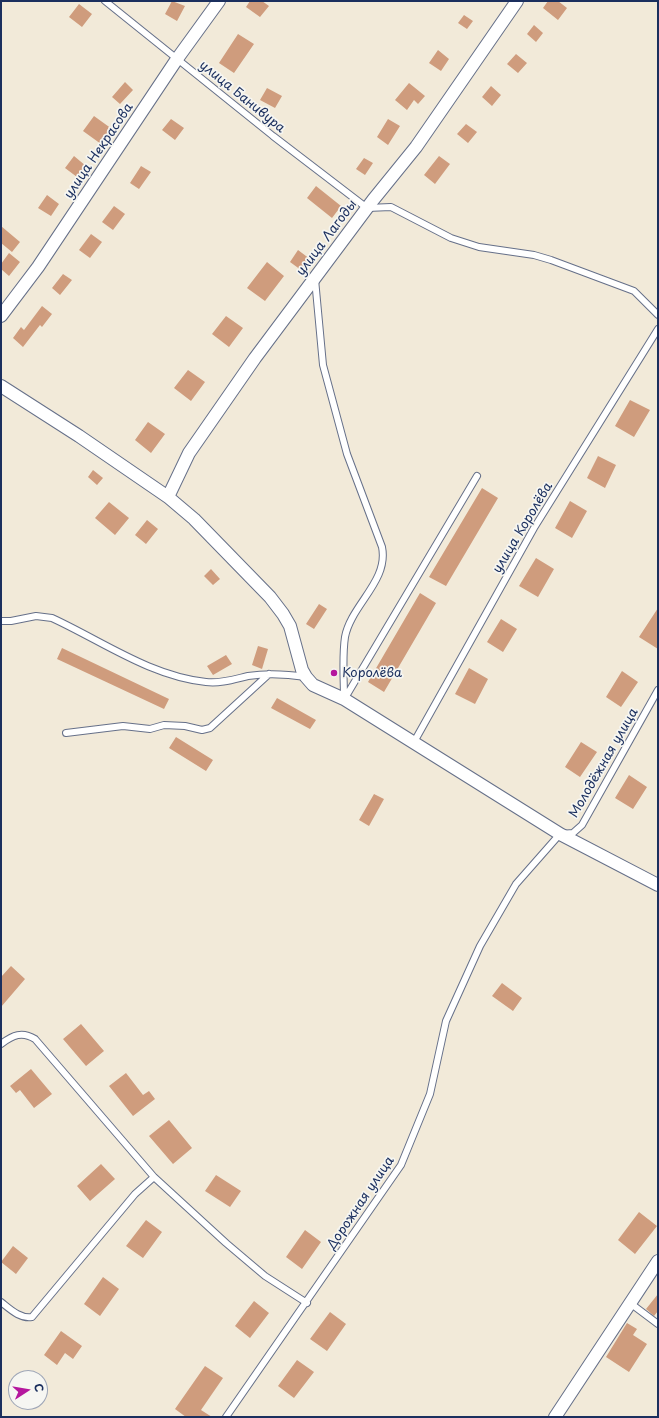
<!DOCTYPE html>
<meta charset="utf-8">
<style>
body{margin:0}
#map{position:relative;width:659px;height:1418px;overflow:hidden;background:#f2ead9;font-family:"Playpen Sans",sans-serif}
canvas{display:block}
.frame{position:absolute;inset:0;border:2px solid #1b2f5e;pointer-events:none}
.north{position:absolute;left:8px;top:1370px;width:40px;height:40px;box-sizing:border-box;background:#f6f6f2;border:1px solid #9ea6b7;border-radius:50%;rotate:78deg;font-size:11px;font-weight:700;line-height:16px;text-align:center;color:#1b2f5e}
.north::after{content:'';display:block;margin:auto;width:14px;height:18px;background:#b5179e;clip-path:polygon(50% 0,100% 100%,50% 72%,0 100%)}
</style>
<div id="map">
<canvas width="659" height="1418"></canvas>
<div class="frame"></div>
<div class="north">С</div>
</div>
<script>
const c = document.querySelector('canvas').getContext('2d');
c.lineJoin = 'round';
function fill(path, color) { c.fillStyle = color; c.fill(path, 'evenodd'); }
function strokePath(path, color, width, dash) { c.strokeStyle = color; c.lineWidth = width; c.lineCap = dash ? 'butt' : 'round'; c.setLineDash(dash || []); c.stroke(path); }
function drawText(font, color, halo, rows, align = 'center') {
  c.font = font + ' "Playpen Sans",sans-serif'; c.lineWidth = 3.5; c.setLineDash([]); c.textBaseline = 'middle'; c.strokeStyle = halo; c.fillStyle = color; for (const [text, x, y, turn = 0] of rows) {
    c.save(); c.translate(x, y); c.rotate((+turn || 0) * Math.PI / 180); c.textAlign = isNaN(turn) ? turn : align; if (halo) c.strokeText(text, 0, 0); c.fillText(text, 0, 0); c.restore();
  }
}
fill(new Path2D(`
 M172 1 185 6 177 21 165 14Z
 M250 1H262L269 6 260 17 246 7Z
 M548 1H558L567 8 558 20 543 8Z
 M79 4 92 14 82 27 69 17Z
 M464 15 473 21 467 29 458 23Z
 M534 25 543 33 536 42 527 34Z
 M238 34 254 44 234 73 219 63Z
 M438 50 449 59 441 71 429 63Z
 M516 54 527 63 518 73 507 64Z
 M125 82 133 90 120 104 112 97Z
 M409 83 425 96 418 104 414 100 407 110 395 100Z
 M491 86 501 95 492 106 482 97Z
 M267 88 282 96 275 108 260 100Z
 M94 116 112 129 101 144 83 131Z
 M171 119 184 128 175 140 162 130Z
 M388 119 400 126 388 145 377 137Z
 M466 124 477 132 468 143 457 134Z
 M74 156 86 166 77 177 65 168Z
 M439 156 450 164 435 184 424 175Z
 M364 158 373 163 365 175 356 169Z
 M141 166 151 172 139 189 130 183Z
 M316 186 341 206 332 218 307 198Z
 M47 195 59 204 51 216 38 208Z
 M114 206 125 214 113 230 102 222Z
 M1 226 20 242 12 252 1 243Z
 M91 234 102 242 90 258 79 250Z
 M298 250 310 259 301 270 290 262Z
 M9 253 20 262 9 276 1 269V264Z
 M267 262 284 276 265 301 247 288Z
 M63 274 72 280 60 295 52 288Z
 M42 306 52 314 42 327 40 325 23 347 13 338 21 327 24 330Z
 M226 316 243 328 229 347 212 334Z
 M188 370 205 382 191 401 174 388Z
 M630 400 650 410 634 437 615 426Z
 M148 422 165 434 151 453 135 440Z
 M598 456 616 465 605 488 587 478Z
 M93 470 103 478 97 485 88 477Z
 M482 488 498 498 446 586 429 577Z
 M570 501 587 511 572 538 555 528Z
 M109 502 129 518 115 535 95 518Z
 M147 520 158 529 146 544 135 535Z
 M536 558 554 569 538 597 519 586Z
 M211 569 220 579 213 585 204 576Z
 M420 593 436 603 384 692 368 682Z
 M319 604 327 609 314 629 306 624Z
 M658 608V649L639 637Z
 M501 619 517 629 503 652 487 642Z
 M258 646 268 649 262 669 252 665Z
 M62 648 169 699 164 709 57 659Z
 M226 655 232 664 213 675 207 666Z
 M469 668 488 679 475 704 455 694Z
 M622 671 638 682 621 707 606 697Z
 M277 698 316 720 310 729 271 708Z
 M176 737 213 760 206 771 169 748Z
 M581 742 597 752 580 777 565 767Z
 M629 775 647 787 633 809 615 798Z
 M374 794 384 799 369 826 359 820Z
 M11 966 25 979 1 1007V977Z
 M502 983 522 998 513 1011 492 996Z
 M81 1024 104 1051 86 1066 63 1039Z
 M31 1069 52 1094 34 1108 20 1090 16 1093 10 1086Z
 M126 1073 143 1095 149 1091 155 1099 133 1116 109 1086Z
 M169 1120 192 1148 173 1164 149 1136Z
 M101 1164 115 1179 90 1201 77 1186Z
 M216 1175 241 1191 230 1207 205 1191Z
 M639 1212 657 1226 635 1254 618 1240Z
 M146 1220 162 1232 143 1258 126 1246Z
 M305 1230 321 1242 302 1269 286 1257Z
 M13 1246 28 1258 16 1274 1 1262Z
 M103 1277 119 1289 100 1316 84 1304Z
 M658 1294V1311L654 1316 646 1309Z
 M254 1301 269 1313 250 1338 235 1326Z
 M330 1312 346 1324 327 1351 310 1339Z
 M627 1323 637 1329 633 1335 647 1344 629 1372 606 1357Z
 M61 1331 82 1346 73 1359 65 1353 57 1365 44 1355Z
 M297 1360 314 1372 294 1398 278 1386Z
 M205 1366 223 1378 201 1410 212 1417H186L175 1409Z`), '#cf9c7d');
const lane = new Path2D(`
 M105 1 273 136 367 208 391 207 451 238 479 247 534 255 551 260 634 291 658 315
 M315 279 323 365 347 454 382 547C389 581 351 605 345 637 342 657 344 679 344 699
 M1 621H11L36 616 52 618C102 641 150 676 206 682 220 684 235 679 248 676 268 673 286 674 306 677
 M345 698 477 476
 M66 733 123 726 150 729 164 725 185 726 202 730 210 728 269 674
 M414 742 534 528 658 329
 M1 1044C13 1035 22 1031 35 1039L154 1177 226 1243 265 1276 307 1303
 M1 1302C10 1309 20 1319 32 1317L135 1194 154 1177
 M630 1303 658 1324
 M226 1417 401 1165 430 1094 446 1021 480 946 516 884 560 834 573 833 582 825 658 690`);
const street = new Path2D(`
 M1 316 38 267 177 59 219 1
 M1 386 79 436 168 497 194 519 270 597 283 614 290 626 302 670 306 677 313 685 344 699 560 834 658 885
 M168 497 189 453 255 358 373 200 416 147 517 1
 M555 1417 658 1261`);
strokePath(lane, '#667089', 8);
strokePath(street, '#667089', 14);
strokePath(lane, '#fff', 6);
strokePath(street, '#fff', 12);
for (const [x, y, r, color] of [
 [334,673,4,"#b5179e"]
]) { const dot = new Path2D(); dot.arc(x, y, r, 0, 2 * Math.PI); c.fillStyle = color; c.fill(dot); strokePath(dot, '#f6f6f2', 1.5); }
drawText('13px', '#1b2f5e', '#f6f6f2', [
 ["улица Банивура",242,97,39],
 ["улица Некрасова",99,151,-56],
 ["улица Лагоды",327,238,-53],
 ["улица Королёва",523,528,-59],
 ["Молодёжная улица",604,763,-60],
 ["Дорожная улица",361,1203,-56]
]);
drawText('13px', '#1b2f5e', '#f6f6f2', [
 ["Королёва",342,673]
], 'left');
</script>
